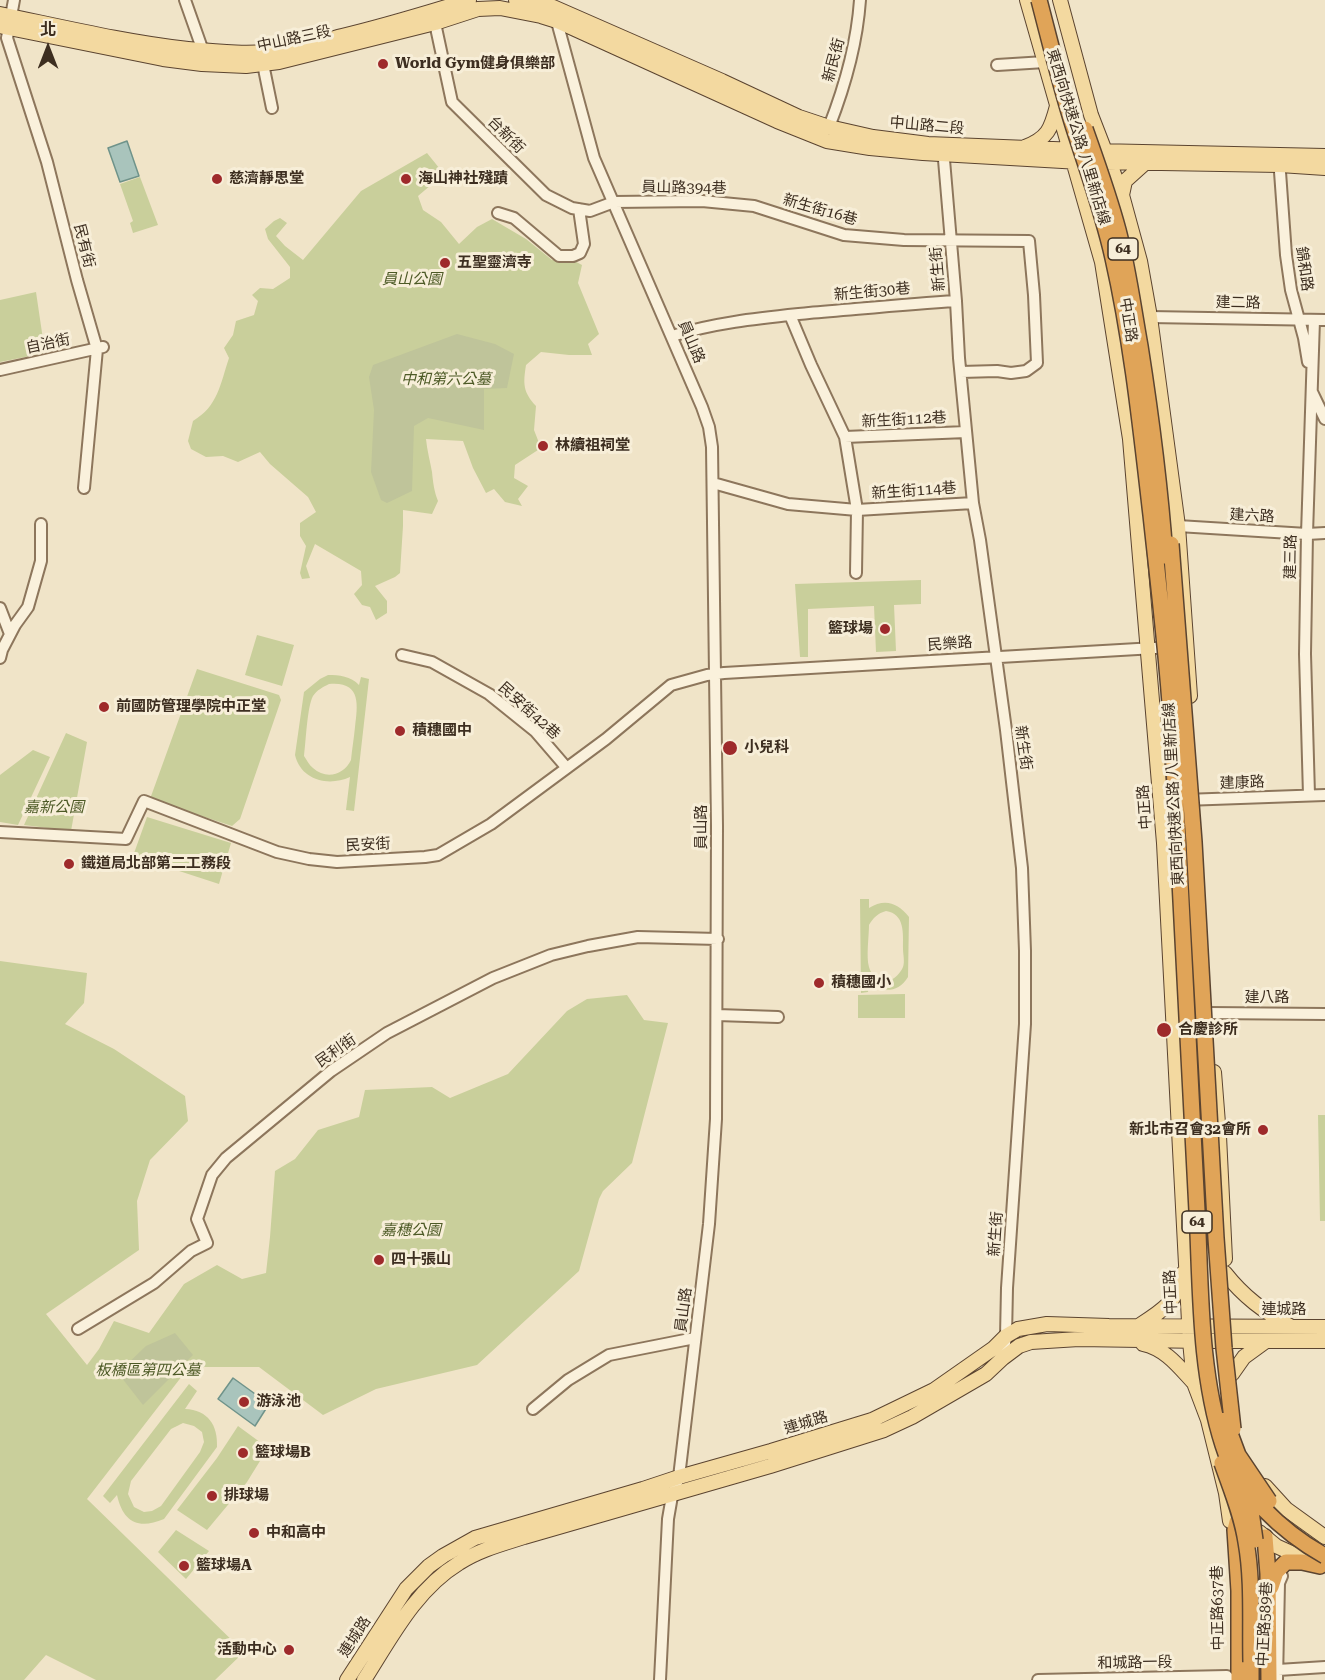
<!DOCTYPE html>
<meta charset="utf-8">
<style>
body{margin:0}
#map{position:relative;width:1325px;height:1680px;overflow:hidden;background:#f0e4c8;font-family:"Roboto Serif","Noto Sans TC",serif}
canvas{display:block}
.north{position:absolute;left:18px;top:18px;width:60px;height:60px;-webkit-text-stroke:4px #f7eed8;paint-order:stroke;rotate:0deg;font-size:16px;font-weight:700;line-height:24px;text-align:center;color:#3d2e20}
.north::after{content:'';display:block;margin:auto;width:21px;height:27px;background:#3d2e20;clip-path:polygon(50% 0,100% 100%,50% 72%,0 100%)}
</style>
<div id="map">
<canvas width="1325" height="1680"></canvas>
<div class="north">北</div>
</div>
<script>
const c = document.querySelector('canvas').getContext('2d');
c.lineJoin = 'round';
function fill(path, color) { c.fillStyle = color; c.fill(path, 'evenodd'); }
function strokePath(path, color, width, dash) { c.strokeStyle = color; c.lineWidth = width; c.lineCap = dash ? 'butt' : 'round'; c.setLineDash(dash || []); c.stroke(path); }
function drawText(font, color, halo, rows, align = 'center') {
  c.font = font + ' "Roboto Serif","Noto Sans TC",serif'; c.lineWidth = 6; c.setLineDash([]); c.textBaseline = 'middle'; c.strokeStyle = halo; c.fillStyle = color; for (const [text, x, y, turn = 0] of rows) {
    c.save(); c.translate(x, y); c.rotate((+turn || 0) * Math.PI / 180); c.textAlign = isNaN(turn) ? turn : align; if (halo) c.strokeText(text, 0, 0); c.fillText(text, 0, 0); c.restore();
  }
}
fill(new Path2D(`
 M427 153 444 174 418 196 423 210 441 222 459 244 477 227 492 219 526 239 552 260 567 257 582 265 578 283 599 334 588 344 592 355H569L541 352 526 365C523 384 523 392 536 406L534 430 541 448 515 465 514 478 528 486 518 499 522 506 505 502 494 489 486 493 473 468 463 441 426 439C427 450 430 461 432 472 433 482 434 491 438 501L432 514 403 510V526L400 573 395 577 375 586 387 601V613L376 620 370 607 362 605 354 594 362 585 361 571 315 544 306 566 310 578 302 579 300 573 306 546 300 536V523L316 512 308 497 270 464 260 452 238 462 223 456 206 457 191 449 188 441 193 421C218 406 220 385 229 358L224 348 233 335 236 321 254 315 258 301 252 295 260 288 273 289 290 278V267L268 239 265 229 274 221 280 218 287 223 276 236 285 246 303 260 361 191Z
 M140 177 158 225 133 233 130 223 133 221 120 184Z
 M36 292 45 353 0 362V300Z
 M921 580V604L894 605 896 651 876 652 874 606 808 609V657H800L795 584Z
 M257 635 294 645 282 686 245 675Z
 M197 669 279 695 281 700 240 819 232 826 150 799Z
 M328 675C339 675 351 676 359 685L361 677 369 679 354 811 346 810 350 777C328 787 301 780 295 755L304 692 320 679ZM329 684C361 681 358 704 355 727 354 738 352 749 351 760 344 775 326 780 313 768 309 765 307 760 304 756 306 742 307 707 313 696 317 690 323 687 329 684Z
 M66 733 87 742 71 831 24 825Z
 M33 750 50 757 18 825 0 822V775Z
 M147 817 231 843 219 884 133 856Z
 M860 899H869V908C885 898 898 903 909 917L908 977C898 993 884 992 869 985L868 992 861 993ZM886 911C905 914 903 933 903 949 903 954 905 962 903 967 901 972 895 979 890 980 881 983 871 976 869 967 866 957 869 936 869 925 873 918 878 913 886 911Z
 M0 961 87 973 84 1003 65 1024 114 1049 185 1096 188 1121 150 1160 137 1201 139 1250 46 1314 87 1365 99 1349 114 1321 149 1333 184 1284 217 1265 242 1279 266 1273 270 1237 275 1171 295 1159 318 1130 359 1117 365 1090 432 1087 450 1098 508 1074 567 1011 587 999 627 995 644 1020 668 1023 632 1163 603 1191 599 1199 579 1271 477 1365 376 1389 323 1415 259 1367H189L87 1499 244 1652 215 1680H96L46 1655 24 1680H0Z
 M905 994V1018H858V995Z
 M1318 1115H1325V1221H1320Z
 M189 1384 197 1391 185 1409C208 1410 218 1425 217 1447L164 1519C138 1530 123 1522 117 1495L110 1503 103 1496ZM183 1423 194 1426 202 1432 204 1442 200 1452 161 1506 152 1511 144 1512 134 1507 128 1494 131 1481 171 1429Z
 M238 1426 268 1448 247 1482 207 1530 177 1510 217 1458Z
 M176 1530 209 1551 186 1579 158 1552Z`), '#c9cf9b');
fill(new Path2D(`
 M457 334 495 344 514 354 507 388 484 389V430L428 418 414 426 412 491 387 503 381 500 371 472 374 410 369 377 373 365Z
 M175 1333 193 1355 143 1405 118 1373 146 1346Z`), '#bfc49a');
const water = new Path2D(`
 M127 141 139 176 120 182 108 148Z
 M233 1378 269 1404 255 1426 218 1399Z`);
fill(water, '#a9c4bc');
strokePath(water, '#6f938a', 1.5);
const minor = new Path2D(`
 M14 0 7 38 47 162 77 280 97 349 84 488
 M185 0 203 51V55
 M556 18 594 158 702 407 709 427 712 447 717 826 716 1119 709 1224 679 1477 672 1496 668 1519 660 1680
 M435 23 452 102 546 195 572 208 590 211 614 202 702 201 754 206 844 235 904 240 1029 241 1034 295 1037 363 1026 371 1011 373 997 371 961 372
 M263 64 272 108
 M997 65 1045 62
 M829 127C845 86 857 44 860 0
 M943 148 956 301 959 358 973 503 980 540 1006 730 1022 868 1025 951V1024L1007 1288 1006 1336 1003 1358
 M1279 158 1286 255 1291 290 1304 338 1308 362
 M498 213 514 218 559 256H573L580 253 584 244 579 209
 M790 315 811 365 845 437
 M1150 317 1325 320
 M672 336C717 322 762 318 809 313 858 309 907 304 956 301
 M0 370 103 347
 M1312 392 1325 419
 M713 483 788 504 857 510 973 503
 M1178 526 1307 534 1325 533
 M856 573 857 510 845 437 966 432
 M0 608 10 634
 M402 655 432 662 489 694 535 731 566 767
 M0 658 2 650 15 625 28 607 41 561V524
 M1309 795 1305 654 1307 534 1314 320
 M1184 800 1325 795
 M0 832 126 839 144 801 277 852 309 859 337 862 425 857 438 855 491 824 606 739 671 685 707 675 724 673 1172 647
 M1208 1013 1325 1014
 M717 1015 778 1017
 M78 1329 154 1283 191 1251 207 1243 197 1219 212 1175 226 1158 331 1071 387 1033 493 978 551 955 588 946 638 937 718 939
 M533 1409 568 1380 609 1355 695 1338
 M1278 1670 1325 1667
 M1038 1680 1227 1676 1230 1680
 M1277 1680 1279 1583 1282 1576`);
const major = new Path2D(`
 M516 0 553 7 722 81 799 117 829 127 873 137 928 144 1078 150
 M1027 0 1102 262 1130 439 1164 843 1190 1341 1194 1383 1208 1420 1226 1493 1230 1521
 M1060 0 1091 115 1122 195 1140 261 1150 317 1178 526 1190 696
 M0 14C63 27 125 42 188 49 219 52 253 55 284 50 303 47 322 41 342 36 384 26 427 13 469 0
 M0 26 163 59 202 64 246 66 279 62 435 23 478 9 500 8 541 16 557 21 777 121 827 141 870 148 923 153 1080 162
 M1025 147C1048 138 1051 129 1057 106
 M1097 151 1325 156
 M1102 162 1280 165 1325 168
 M1122 195 1125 181 1145 163
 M1214 1072 1219 1136 1225 1259
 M1225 1273C1244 1297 1263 1311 1290 1326
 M1140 1325C1162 1311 1178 1301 1183 1273
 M1143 1344C1166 1349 1179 1367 1194 1383
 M1232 1374 1244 1357 1266 1341
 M1265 1486 1286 1509 1325 1537
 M1259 1532 1276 1546 1309 1561
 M347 1680 406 1589 429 1566 443 1556 475 1538 643 1489 679 1477 771 1451 872 1420 934 1390 994 1348 1006 1336 1018 1329 1047 1324 1109 1326 1325 1327
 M364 1680C391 1638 415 1590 459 1563 479 1550 502 1544 524 1537L770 1466 884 1430 912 1417 986 1374 1003 1358 1019 1346 1031 1342 1079 1339 1202 1341H1325`);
const highway = new Path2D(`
 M1265 1537 1268 1574 1269 1680
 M1271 1587 1276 1572 1286 1562H1302L1320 1566
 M1239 1680V1591L1235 1530 1237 1522 1244 1515
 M1251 1680V1662`);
strokePath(minor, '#8d765c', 14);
strokePath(major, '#5b4430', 16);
strokePath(highway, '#5b4430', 18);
strokePath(minor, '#faf1dc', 10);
strokePath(major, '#f3d9a0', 14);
strokePath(highway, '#e0a458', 15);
const highwayBridge = new Path2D(`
 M1039 0C1050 42 1060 84 1073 125 1087 169 1103 213 1113 258 1132 342 1141 429 1151 515 1160 598 1170 681 1174 765 1182 914 1188 1063 1197 1211 1201 1289 1199 1370 1223 1445 1237 1491 1284 1533 1325 1556
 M1085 129C1097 163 1109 196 1118 230 1128 268 1133 307 1140 346 1151 416 1160 486 1165 556
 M1171 544 1194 842 1216 1238 1224 1348 1233 1429
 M1225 1420 1238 1455 1269 1501
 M1222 1463C1231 1489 1242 1515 1246 1542 1253 1581 1250 1622 1251 1662
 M1246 1490 1249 1497 1255 1540`);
strokePath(highwayBridge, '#5b4430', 18, []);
strokePath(highwayBridge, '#e0a458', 15);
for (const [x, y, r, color] of [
 [383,64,6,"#9e2a2b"],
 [217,179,6,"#9e2a2b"],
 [406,179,6,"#9e2a2b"],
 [445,263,6,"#9e2a2b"],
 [543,446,6,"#9e2a2b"],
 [885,629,6,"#9e2a2b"],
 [104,707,6,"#9e2a2b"],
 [400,731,6,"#9e2a2b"],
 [730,748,8,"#9e2a2b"],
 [69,864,6,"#9e2a2b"],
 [819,983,6,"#9e2a2b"],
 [1164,1030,8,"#9e2a2b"],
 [1263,1130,6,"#9e2a2b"],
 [379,1260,6,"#9e2a2b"],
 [244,1402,6,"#9e2a2b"],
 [243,1453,6,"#9e2a2b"],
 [212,1496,6,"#9e2a2b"],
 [254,1533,6,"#9e2a2b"],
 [184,1566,6,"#9e2a2b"],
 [289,1650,6,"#9e2a2b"]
]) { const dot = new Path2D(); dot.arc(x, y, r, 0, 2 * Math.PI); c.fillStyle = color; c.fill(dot); strokePath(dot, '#f7eed8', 2); }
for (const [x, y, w] of [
 [1123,249,30],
 [1197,1222,30]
]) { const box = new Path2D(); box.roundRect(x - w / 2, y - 11, w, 22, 4.5); c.fillStyle = '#f7eed8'; c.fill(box); strokePath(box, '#3d2e20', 1.5); }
drawText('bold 14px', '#3d2e20', null, [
 ["64",1123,249],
 ["64",1197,1222]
]);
drawText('15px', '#3d2e20', '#f7eed8', [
 ["中山路三段",294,39,-12],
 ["新民街",834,60,-75],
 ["中山路二段",927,126,5],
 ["台新街",506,135,45],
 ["東西向快速公路 八里新店線",1078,137,73],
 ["員山路394巷",684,188,1],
 ["新生街16巷",820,210,16],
 ["民有街",84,246,76],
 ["新生街",938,269,-95],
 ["錦和路",1304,269,82],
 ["新生街30巷",872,292,-5],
 ["建二路",1238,303,1],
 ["中正路",1128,320,81],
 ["員山路",691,342,67],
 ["自治街",48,344,-12],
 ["新生街112巷",904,420,-3],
 ["新生街114巷",914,491,-4],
 ["建六路",1252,516,3],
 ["建三路",1291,557,-89],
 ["民樂路",950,644,-4],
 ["民安街42巷",529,711,42],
 ["新生街",1023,748,82],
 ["建康路",1242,783,-2],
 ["東西向快速公路 八里新店線",1174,794,-93],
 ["中正路",1145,807,-94],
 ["員山路",702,827,-90],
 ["民安街",368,845,-3],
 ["建八路",1267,998],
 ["民利街",336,1051,-35],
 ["新生街",996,1234,-86],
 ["中正路",1171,1292,-93],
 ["員山路",684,1310,-83],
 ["連城路",1284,1310],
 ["連城路",806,1423,-17],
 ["中正路637巷",1218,1608,-91],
 ["中正路589巷",1265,1624,-87],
 ["連城路",355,1637,-57],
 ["和城路一段",1135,1663,-1]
]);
drawText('bold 15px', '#3d2e20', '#f7eed8', [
 ["World Gym健身俱樂部",395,64],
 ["慈濟靜思堂",229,179],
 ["海山神社殘蹟",418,179],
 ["五聖靈濟寺",457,263],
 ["林續祖祠堂",555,446],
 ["籃球場",873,629,"right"],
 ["前國防管理學院中正堂",116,707],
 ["積穗國中",412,731],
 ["小兒科",744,748],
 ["鐵道局北部第二工務段",81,864],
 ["積穗國小",831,983],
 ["合慶診所",1178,1030],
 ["新北市召會32會所",1251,1130,"right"],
 ["四十張山",391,1260],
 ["游泳池",256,1402],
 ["籃球場B",255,1453],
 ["排球場",224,1496],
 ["中和高中",266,1533],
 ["籃球場A",196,1566],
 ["活動中心",277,1650,"right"]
], 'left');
drawText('italic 15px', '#4d5a26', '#f7eed8', [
 ["員山公園",412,280],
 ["中和第六公墓",446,380],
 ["嘉新公園",54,808],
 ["嘉穗公園",411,1231],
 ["板橋區第四公墓",148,1371]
]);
</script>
